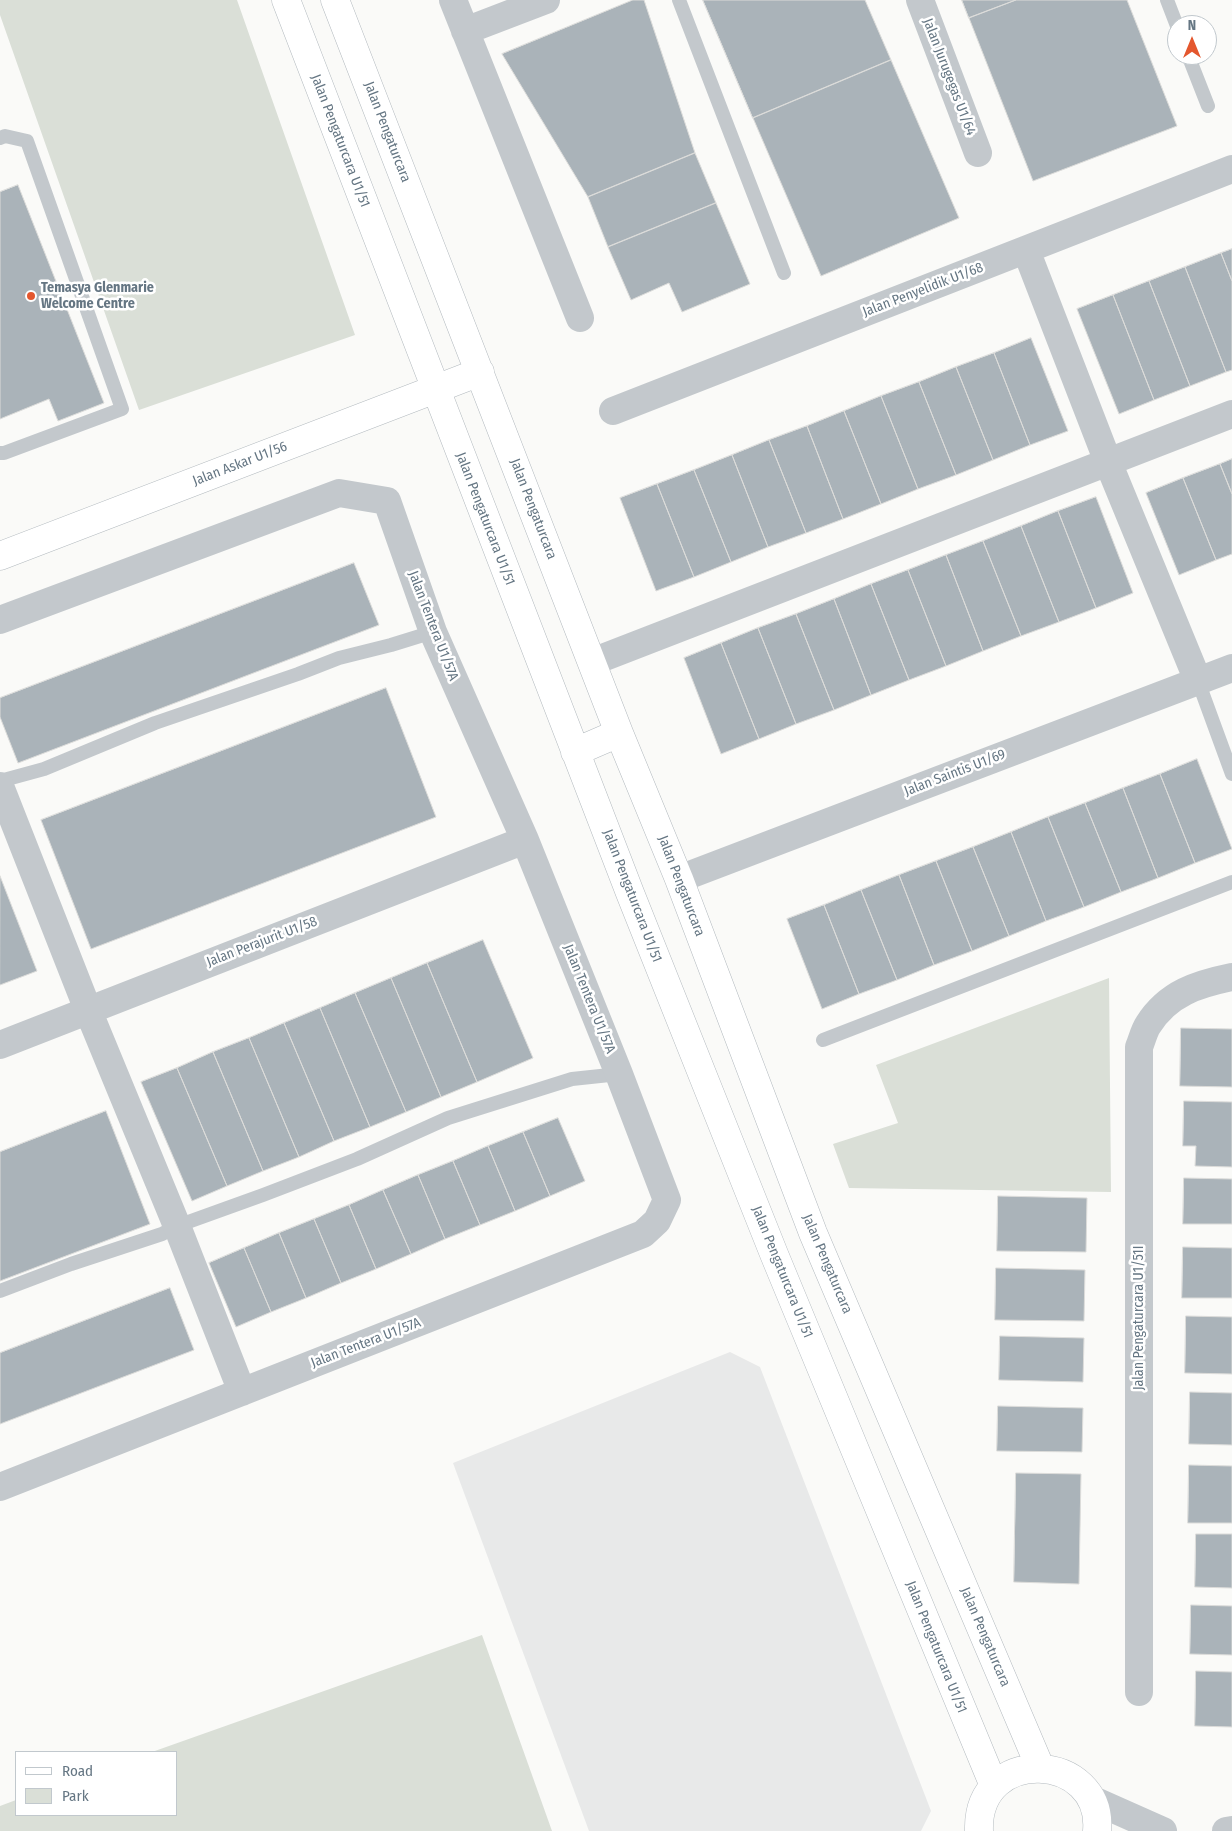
<!DOCTYPE html>
<style>
body{margin:0}
#map{position:relative;width:1232px;height:1831px;overflow:hidden;background:#fafaf8;font-family:"Fira Sans Condensed",sans-serif}
canvas{display:block}
.legend{position:absolute;left:15px;top:1751px;width:162px;height:65px;box-sizing:border-box;background:#fff;border:1px solid #c1c8cd;margin:0;padding:6px 9px;list-style:none;font-size:15px;color:#657683}
.legend li{display:flex;align-items:center;gap:10px;height:25px}
.legend b{width:25px;border:1px solid #c1c8cd}
.north{position:absolute;left:1167px;top:15px;width:50px;height:50px;box-sizing:border-box;background:#fff;border:1px solid #c1c8cd;border-radius:50%;rotate:0deg;font-size:14px;font-weight:700;line-height:20px;text-align:center;color:#657683}
.north::after{content:'';display:block;margin:auto;width:18px;height:22px;background:#e4572e;clip-path:polygon(50% 0,100% 100%,50% 72%,0 100%)}
</style>
<div id="map">
<canvas width="1232" height="1831"></canvas>
<ul class="legend">
<li><b style="height:6px;background:#fff"></b>Road</li>
<li><b style="height:14px;background:#dadfd7"></b>Park</li>
</ul>
<div class="north">N</div>
</div>
<script>
const c = document.querySelector('canvas').getContext('2d');
c.lineJoin = 'round';
function fill(path, color) { c.fillStyle = color; c.fill(path, 'evenodd'); }
function strokePath(path, color, width, dash) { c.strokeStyle = color; c.lineWidth = width; c.lineCap = dash ? 'butt' : 'round'; c.setLineDash(dash || []); c.stroke(path); }
function drawText(font, color, halo, rows, align = 'center') {
  c.font = font + ' "Fira Sans Condensed",sans-serif'; c.lineWidth = 5; c.setLineDash([]); c.textBaseline = 'middle'; c.strokeStyle = halo; c.fillStyle = color; for (const [text, x, y, turn = 0] of rows) {
    c.save(); c.translate(x, y); c.rotate((+turn || 0) * Math.PI / 180); c.textAlign = isNaN(turn) ? turn : align; if (halo) c.strokeText(text, 0, 0); c.fillText(text, 0, 0); c.restore();
  }
}
fill(new Path2D(`
 M730 1352 760 1367 931 1811 921 1831H589L453 1463Z`), '#e8e9e9');
fill(new Path2D(`
 M0 0H237L355 335 139 410 0 15Z
 M1109 978 1111 1192 849 1188 833 1144 898 1123 876 1065Z
 M482 1635 552 1831H0V1806L16 1800V1815H176V1752H152Z`), '#dadfd7');
const building = new Path2D(`
 M633 0H644L695 153 588 197 502 54Z
 M703 0H865L891 60 753 118Z
 M962 0H1016L969 18Z
 M1016 0H1127L1177 126 1033 181 969 18Z
 M891 60 959 218 821 276 753 118Z
 M695 153 716 203 608 247 588 197Z
 M18 185 104 403 58 421 49 399 0 419V192Z
 M716 203 750 284 682 312 669 283 631 300 608 247Z
 M1232 249V281L1221 253Z
 M1221 253 1232 281V370L1226 372 1185 267Z
 M1185 267 1226 372 1190 386 1149 281Z
 M1149 281 1190 386 1154 400 1113 295Z
 M1113 295 1154 400 1119 414 1077 309Z
 M1031 338 1068 431 1030 445 994 353Z
 M994 353 1030 445 993 460 956 367Z
 M956 367 993 460 956 475 919 382Z
 M919 382 956 475 918 489 881 396Z
 M881 396 918 489 881 504 844 411Z
 M844 411 881 504 843 519 807 426Z
 M807 426 843 519 806 533 769 440Z
 M769 440 806 533 768 547 732 455Z
 M732 455 768 547 731 562 694 470Z
 M1232 459V494L1220 464Z
 M1220 464 1232 494V554L1216 560 1183 478Z
 M694 470 731 562 694 577 657 484Z
 M1183 478 1216 560 1179 575 1146 493Z
 M657 484 694 577 656 591 620 498Z
 M1096 497 1133 593 1096 608 1058 511Z
 M1058 511 1096 608 1059 622 1021 526Z
 M1021 526 1059 622 1021 636 983 541Z
 M983 541 1021 636 983 651 946 555Z
 M946 555 983 651 946 666 908 570Z
 M354 563 379 625 18 763 0 717V698Z
 M908 570 946 666 909 680 871 584Z
 M871 584 909 680 871 695 834 599Z
 M834 599 871 695 834 710 796 614Z
 M796 614 834 710 796 724 758 628Z
 M758 628 796 724 759 739 721 643Z
 M721 643 759 739 721 754 684 658Z
 M386 688 436 817 91 949 41 820Z
 M1197 759 1232 849 1195 863 1160 774Z
 M1160 774 1195 863 1158 878 1123 788Z
 M1123 788 1158 878 1121 892 1085 803Z
 M1085 803 1121 892 1084 907 1048 817Z
 M1048 817 1084 907 1046 921 1011 832Z
 M1011 832 1046 921 1009 936 973 847Z
 M973 847 1009 936 972 951 936 861Z
 M936 861 972 951 934 965 899 875Z
 M899 875 934 965 897 980 861 890Z
 M0 876 37 971 0 985Z
 M861 890 897 980 859 994 824 905Z
 M824 905 859 994 822 1009 787 919Z
 M483 940 533 1058 477 1082 427 963Z
 M427 963 477 1082 441 1097 391 978Z
 M391 978 441 1097 406 1112 355 993Z
 M355 993 406 1112 370 1127 320 1008Z
 M320 1008 370 1127 334 1141 284 1023Z
 M284 1023 334 1141 299 1157 249 1038Z
 M1181 1028 1232 1029V1087L1180 1086Z
 M249 1038 299 1157 263 1171 213 1052Z
 M213 1052 263 1171 227 1186 177 1068Z
 M177 1068 227 1186 192 1201 141 1082Z
 M1184 1101 1232 1102V1167L1195 1166 1196 1146H1183Z
 M106 1111 150 1224 0 1281V1152Z
 M558 1118 585 1181 550 1196 523 1132Z
 M523 1132 550 1196 515 1211 488 1146Z
 M488 1146 515 1211 480 1225 453 1161Z
 M453 1161 480 1225 445 1239 418 1175Z
 M418 1175 445 1239 411 1254 383 1190Z
 M1184 1178 1232 1179V1224H1183Z
 M383 1190 411 1254 376 1269 349 1205Z
 M998 1196 1087 1198 1086 1252 997 1251Z
 M349 1205 376 1269 341 1283 314 1219Z
 M314 1219 341 1283 306 1298 279 1233Z
 M279 1233 306 1298 271 1312 244 1248Z
 M1183 1247 1232 1248V1298H1182Z
 M244 1248 271 1312 236 1327 209 1263Z
 M996 1268 1085 1270 1084 1321 995 1320Z
 M170 1288 194 1350 0 1424V1353Z
 M1186 1316 1232 1317V1374L1185 1373Z
 M1000 1336 1084 1338 1083 1382 999 1380Z
 M1190 1392 1232 1393V1445L1189 1444Z
 M998 1406 1083 1408 1082 1452 997 1451Z
 M1189 1465 1232 1466V1523H1188Z
 M1016 1473 1081 1474 1079 1584 1014 1582Z
 M1196 1534H1232V1588L1195 1587Z
 M1191 1605 1232 1606V1655L1190 1654Z
 M1196 1671 1232 1672V1727L1195 1726Z`);
fill(building, '#aab3b9');
strokePath(building, '#dcdcda', 1);
const secondary = new Path2D(`
 M286 0 630 893 774 1254 994 1786
 M335 0 619 733 679 879 813 1233 1040 1767
 M0 556 480 372
 M575 752 619 733
 M979 1831C976 1744 1104 1752 1097 1831`);
strokePath(secondary, '#b3babf', 29);
strokePath(new Path2D(`
 M679 0 784 273
 M1167 0 1177 26
 M1188 55 1208 106
 M0 138 5 136 27 141 122 409 4 453H0
 M1198 681 1232 774
 M0 781 44 769 155 723 298 674 339 658 391 645 433 632
 M823 1040 1232 882
 M0 1291 71 1264 162 1234 177 1226 263 1195 357 1159 448 1118 572 1079 619 1074`), '#c3c8cc', 14);
strokePath(new Path2D(`
 M453 0 580 318
 M920 0 978 153
 M465 31 546 0
 M1026 250 1108 462 1198 681
 M613 411 1232 169
 M0 620 339 493 387 501 433 632 525 840 619 1074 667 1200 657 1221 643 1234 0 1487
 M592 662 1232 414
 M0 786 88 1010 177 1226 242 1392
 M679 879 1232 668
 M0 1045 525 840
 M1139 1692V1047C1142 1040 1144 1031 1148 1025 1168 993 1198 984 1232 977
 M1091 1799 1163 1831
 M1226 1831 1232 1830`), '#c3c8cc', 28);
strokePath(secondary, '#fff', 28);
for (const [x, y, r, color] of [
 [31,296,5,"#e4572e"]
]) { const dot = new Path2D(); dot.arc(x, y, r, 0, 2 * Math.PI); c.fillStyle = color; c.fill(dot); strokePath(dot, '#fff', 2); }
drawText('14px', '#657683', '#fff', [
 ["Jalan Jurugegas U1/64",949,77,69],
 ["Jalan Pengaturcara",387,132,69],
 ["Jalan Pengaturcara U1/51",340,141,69],
 ["Jalan Penyelidik U1/68",923,290,-21],
 ["Jalan Askar U1/56",240,464,-21],
 ["Jalan Pengaturcara",533,509,69],
 ["Jalan Pengaturcara U1/51",485,519,69],
 ["Jalan Tentera U1/57A",433,626,69],
 ["Jalan Saintis U1/69",955,773,-21],
 ["Jalan Pengaturcara",681,886,69],
 ["Jalan Pengaturcara U1/51",632,896,69],
 ["Jalan Perajurit U1/58",262,942,-21],
 ["Jalan Tentera U1/57A",589,999,68],
 ["Jalan Pengaturcara",827,1264,67],
 ["Jalan Pengaturcara U1/51",782,1272,68],
 ["Jalan Pengaturcara U1/51I",1139,1318,-90],
 ["Jalan Tentera U1/57A",366,1343,-21],
 ["Jalan Pengaturcara",985,1637,67],
 ["Jalan Pengaturcara U1/51",936,1647,68]
]);
drawText('bold 14px', '#657683', '#fff', [
 ["Temasya Glenmarie",41,288],
 ["Welcome Centre",41,304]
], 'left');
</script>
